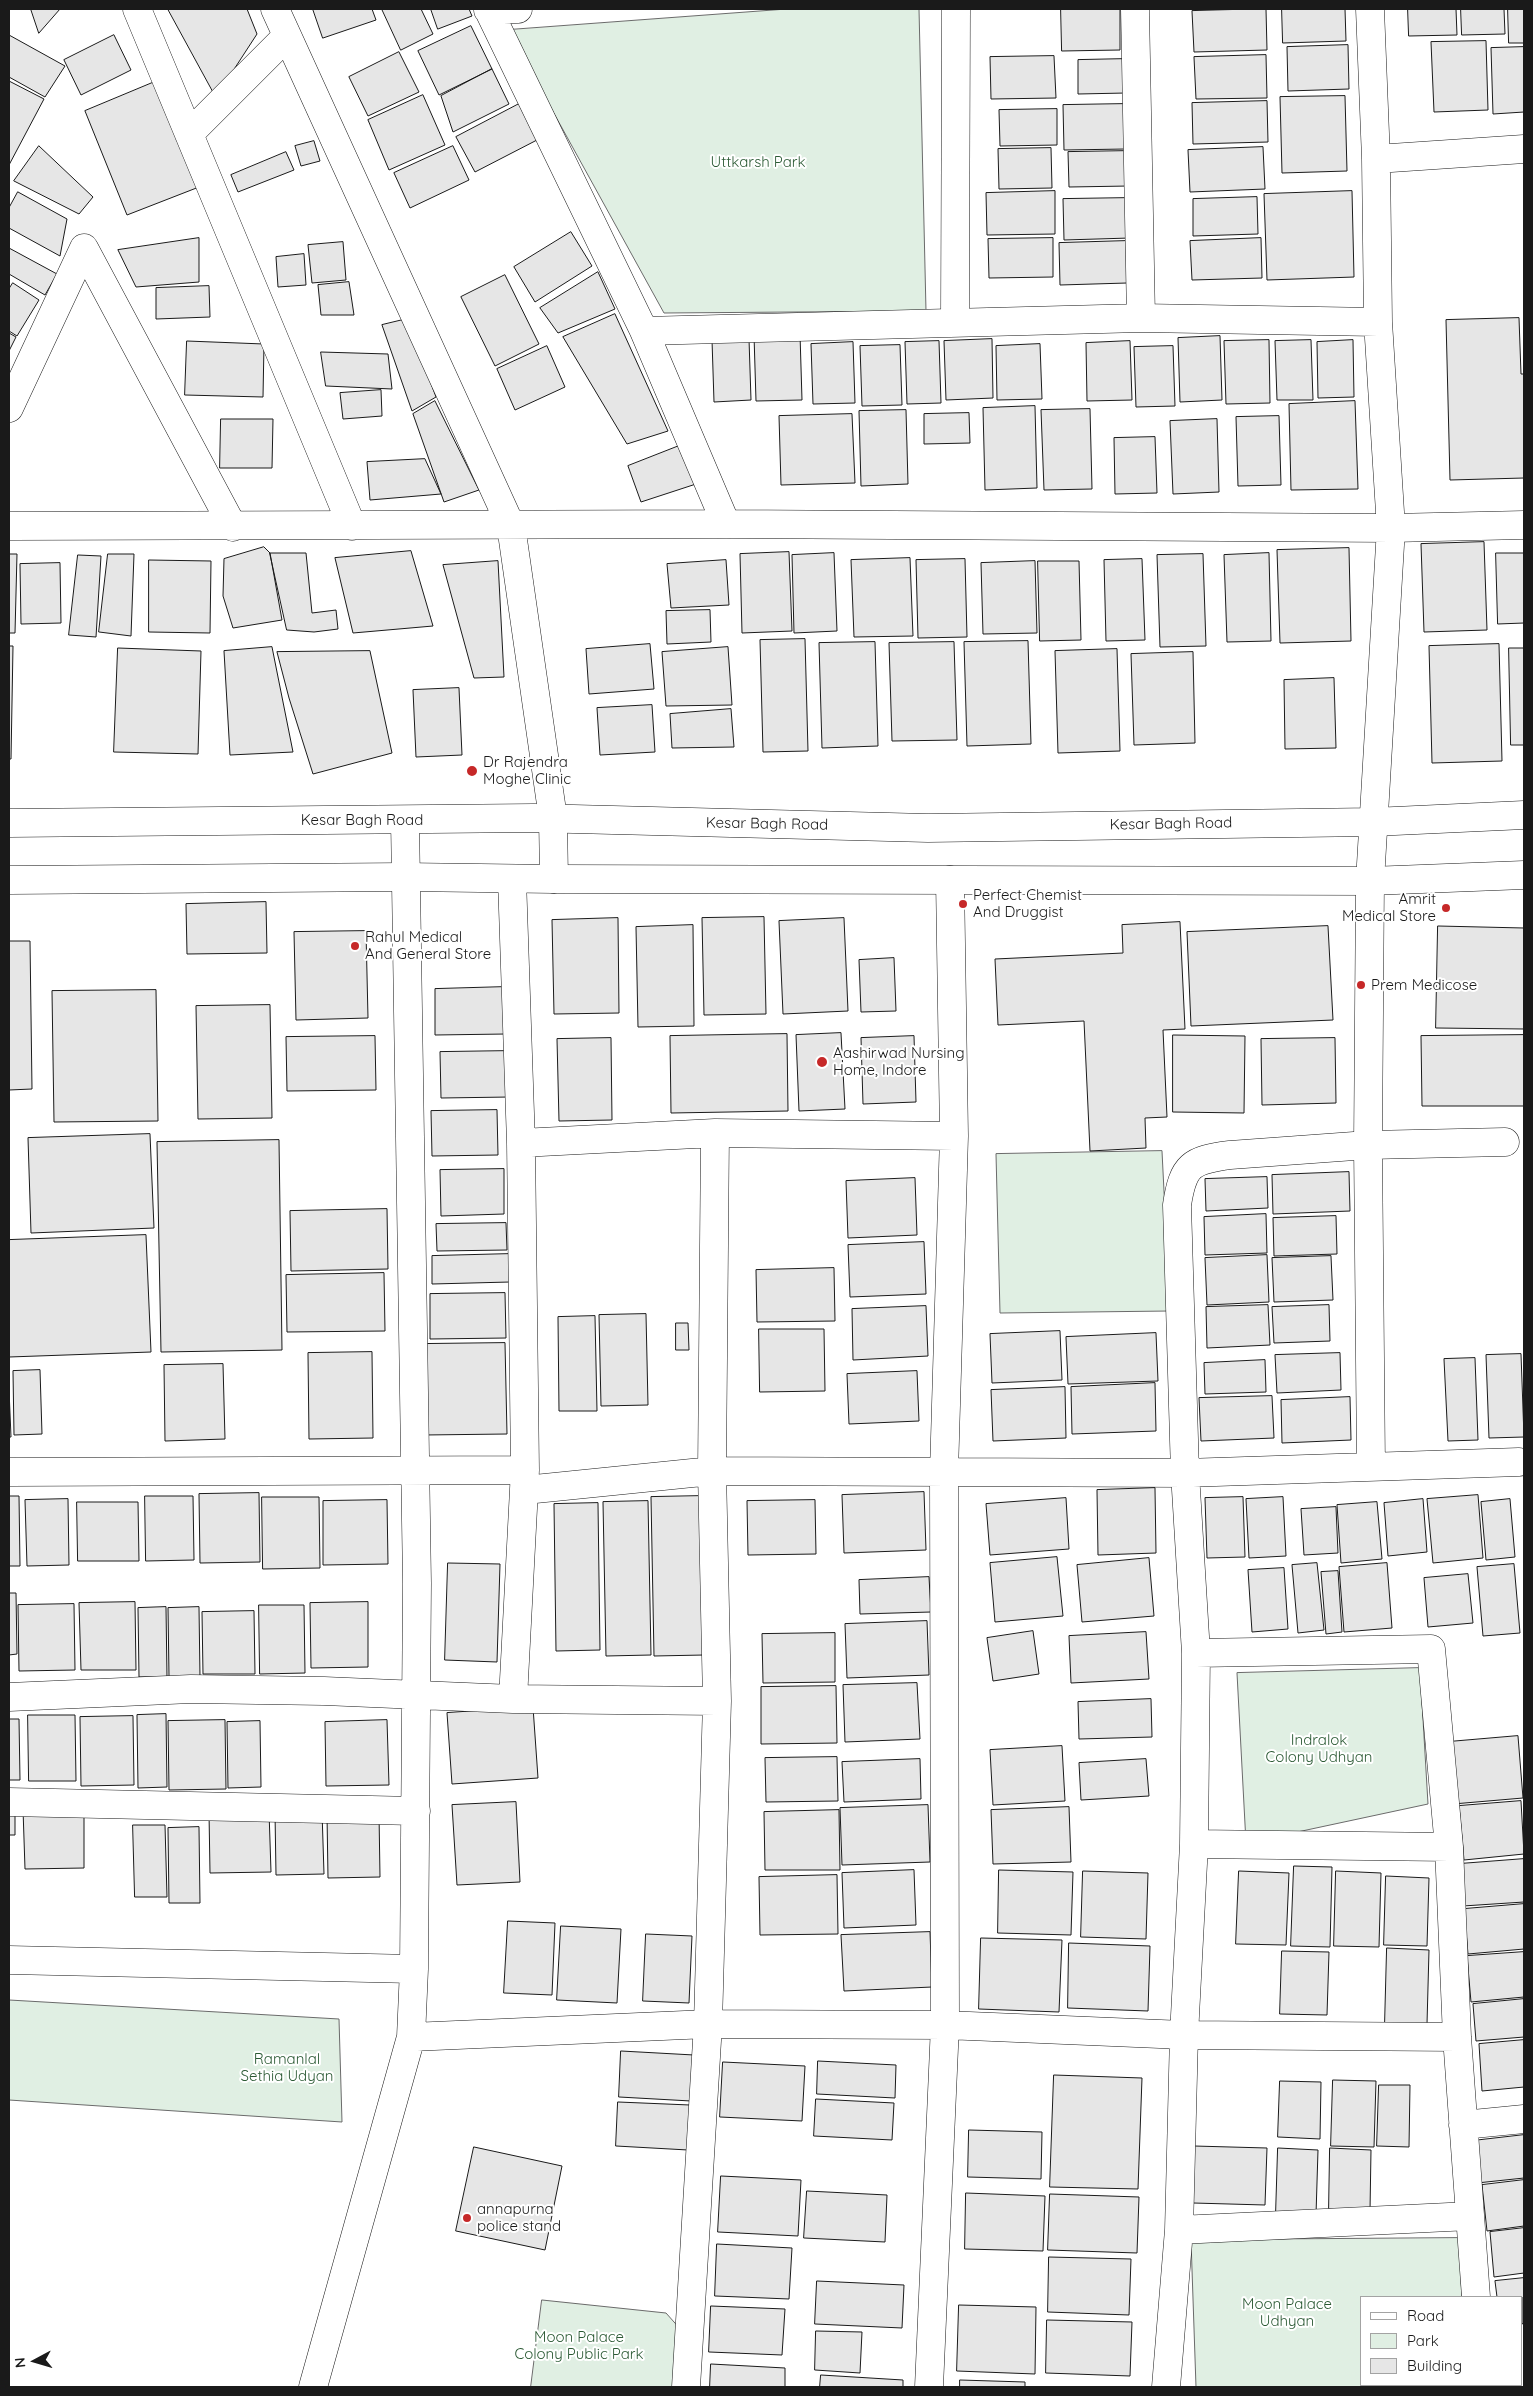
<!DOCTYPE html>
<style>
body{margin:0}
#map{position:relative;width:1533px;height:2396px;overflow:hidden;background:#fff;font-family:Quicksand,sans-serif}
canvas{display:block}
.frame{position:absolute;inset:0;border:10px solid #1a1a1a;pointer-events:none}
.legend{position:absolute;left:1360px;top:2296px;width:162px;height:90px;box-sizing:border-box;background:#fff;border:1px solid #a3a3a3;margin:0;padding:6px 9px;list-style:none;font-size:15px;color:#1a1a1a}
.legend li{display:flex;align-items:center;gap:10px;height:25px}
.legend b{width:25px;border:1px solid #a3a3a3}
.north{position:absolute;left:10px;top:2336px;width:50px;height:50px;-webkit-text-stroke:4px #fff;paint-order:stroke;rotate:264deg;font-size:14px;font-weight:700;line-height:20px;text-align:center;color:#1a1a1a}
.north::after{content:'';display:block;margin:auto;width:18px;height:22px;background:#1a1a1a;clip-path:polygon(50% 0,100% 100%,50% 72%,0 100%)}
</style>
<div id="map">
<canvas width="1533" height="2396"></canvas>
<div class="frame"></div>
<ul class="legend">
<li><b style="height:6px;background:#fff"></b>Road</li>
<li><b style="height:14px;background:#e0efe3"></b>Park</li>
<li><b style="height:14px;background:#e6e6e6"></b>Building</li>
</ul>
<div class="north">N</div>
</div>
<script>
const c = document.querySelector('canvas').getContext('2d');
c.lineJoin = 'round';
function fill(path, color) { c.fillStyle = color; c.fill(path, 'evenodd'); }
function strokePath(path, color, width, dash) { c.strokeStyle = color; c.lineWidth = width; c.lineCap = dash ? 'butt' : 'round'; c.setLineDash(dash || []); c.stroke(path); }
function drawText(font, color, halo, rows, align = 'center') {
  c.font = font + ' Quicksand,sans-serif'; c.lineWidth = 4; c.setLineDash([]); c.textBaseline = 'middle'; c.strokeStyle = halo; c.fillStyle = color; for (const [text, x, y, turn = 0] of rows) {
    c.save(); c.translate(x, y); c.rotate((+turn || 0) * Math.PI / 180); c.textAlign = isNaN(turn) ? turn : align; if (halo) c.strokeText(text, 0, 0); c.fillText(text, 0, 0); c.restore();
  }
}
const green = new Path2D(`
 M787 9H919L926 311 664 313 508 30Z
 M1162 1151 1170 1311 1000 1313 996 1154Z
 M1420 1668 1428 1804 1246 1843 1237 1673Z
 M9 2000 339 2019 342 2122 9 2100Z
 M1459 2238 1462 2297H1362V2385H1465L1466 2387H1196L1191 2240Z
 M542 2300 666 2313 699 2350 694 2387H531Z`);
fill(green, '#e0efe3');
strokePath(green, '#6a6a6a', 1);
const building = new Path2D(`
 M31 9H60L39 33Z
 M168 9H247L257 34 216 97Z
 M313 9H372L376 20 323 38Z
 M382 9H421L433 34 401 50Z
 M431 9H469L472 16 438 29Z
 M1061 9H1120V50L1062 51Z
 M1266 9 1267 50 1194 52 1192 11Z
 M1282 9H1345L1346 41 1283 43Z
 M1408 9H1456L1457 35 1409 36Z
 M1461 9H1504L1505 34 1462 35Z
 M1508 9H1524V43H1509Z
 M471 26 492 69 439 95 418 51Z
 M9 35 65 66 45 97 9 77Z
 M114 35 131 70 81 95 64 60Z
 M1486 41 1488 110 1434 112 1431 42Z
 M1348 45 1349 89 1288 91 1287 47Z
 M1524 47V112L1493 114 1491 48Z
 M399 52 419 92 368 116 349 77Z
 M1266 55 1267 98 1196 99 1194 57Z
 M1054 56 1056 98 991 99 990 57Z
 M1126 59V93L1078 94V60Z
 M492 69 509 104 453 132 441 96Z
 M9 81 44 99 9 165Z
 M157 81 199 187 127 215 85 111Z
 M423 95 445 145 389 170 368 120Z
 M1345 96 1347 171 1282 173 1280 97Z
 M1267 101 1268 142 1193 144 1192 103Z
 M519 104 537 140 475 172 456 137Z
 M1125 104 1126 149 1064 150 1063 105Z
 M1057 109V145L1000 146 999 110Z
 M314 141 320 161 301 166 295 146Z
 M39 146 93 197 79 214 14 181Z
 M453 146 469 180 410 208 394 173Z
 M1263 147 1265 189 1190 192 1188 150Z
 M1051 148 1052 188 999 189 998 149Z
 M1128 151 1129 186 1069 187 1068 152Z
 M286 152 294 170 238 192 231 175Z
 M1055 191V234L987 235 986 193Z
 M1352 191 1354 277 1267 280 1264 194Z
 M18 192 67 219 60 256 9 228V208Z
 M1257 197 1258 234 1193 236V199Z
 M1129 198 1130 238 1064 240 1063 199Z
 M571 232 592 266 535 302 514 267Z
 M199 238V282L136 287 118 250Z
 M1053 238V277L989 278 988 239Z
 M1261 238 1262 278 1192 280 1190 241Z
 M1126 241 1127 283 1060 285 1059 243Z
 M343 242 346 280 312 283 308 245Z
 M9 248 57 274 45 295 9 274Z
 M304 254 306 285 278 287 276 257Z
 M598 272 615 309 558 333 540 308Z
 M505 275 539 344 495 366 461 297Z
 M349 282 354 315H321L318 285Z
 M13 283 39 300 17 336 9 331V289Z
 M209 286 210 317 156 319V288Z
 M615 314 668 431 627 444 563 337Z
 M1519 318 1521 374H1524V478L1450 480 1446 320Z
 M407 319 436 397 412 411 382 325Z
 M9 333 16 337 9 351Z
 M800 334 802 400 756 401 754 335Z
 M1220 336 1222 400 1180 402 1178 338Z
 M749 339 751 400 714 402 712 340Z
 M992 339 993 398 946 400 944 341Z
 M1269 340 1270 403 1226 404 1224 341Z
 M1311 340 1313 400H1277L1275 341Z
 M1353 340 1354 397 1318 398 1317 342Z
 M187 341 264 344 263 397 185 395Z
 M939 341 941 403 907 404 905 342Z
 M1130 341 1132 400 1087 401 1086 343Z
 M853 342 855 403 813 404 811 344Z
 M1040 344 1042 399 997 400 996 346Z
 M900 345 902 405 862 406 860 346Z
 M547 346 565 387 515 410 497 369Z
 M1173 346 1175 406 1136 407 1134 347Z
 M321 352 388 354 392 389 326 386Z
 M381 390 382 416 343 419 340 393Z
 M435 401 479 490 444 502 413 414Z
 M1355 401 1358 489 1291 490 1289 404Z
 M1035 406 1037 488 985 490 983 408Z
 M1090 409 1092 489 1044 490 1041 410Z
 M906 410 908 484 861 486 859 411Z
 M969 413 970 443 924 444V414Z
 M852 414 855 483 781 485 779 416Z
 M1279 416 1281 485 1238 486 1236 417Z
 M221 419H273L272 468H220Z
 M1217 419 1219 492 1173 494 1170 421Z
 M1155 437 1157 493 1115 494 1114 438Z
 M679 446 696 484 641 502 628 466Z
 M425 459 441 494 370 500 367 462Z
 M1484 542 1487 630 1424 632 1421 544Z
 M264 547 270 553 282 620 233 628 223 596 224 559Z
 M1349 548 1351 641 1280 643 1277 550Z
 M411 551 433 626 353 633 335 558Z
 M789 552 792 631 742 633 740 554Z
 M270 553H306L312 613 336 610 338 629 314 632 287 630Z
 M834 553 837 631 794 633 792 555Z
 M1269 553 1271 641 1227 642 1224 555Z
 M1496 553H1524V623L1498 624Z
 M9 554H17L15 633H9Z
 M108 554H134L131 636 99 632Z
 M1203 554 1206 646 1160 647 1157 555Z
 M78 555 101 556 96 637 69 635Z
 M910 558 913 636 854 637 851 560Z
 M965 559 967 637 918 638 916 560Z
 M1142 559 1145 640 1106 641 1104 560Z
 M149 560 211 561 210 633 149 632Z
 M726 560 729 605 671 608 667 564Z
 M498 561 504 677 474 678 443 565Z
 M1035 561 1037 633 983 634 981 563Z
 M1038 561H1079L1081 640 1040 641Z
 M60 563 61 623 21 624 20 564Z
 M710 610 711 642 667 644 666 611Z
 M805 639 808 751 763 752 760 640Z
 M1028 641 1031 744 967 746 964 642Z
 M875 642 878 746 822 748 819 643Z
 M954 642 957 740 892 741 889 643Z
 M650 644 654 689 589 694 586 649Z
 M1499 644 1502 761 1432 763 1429 646Z
 M9 646H13L11 759H9Z
 M272 647 293 752 230 755 224 651Z
 M728 647 732 705 666 706 662 652Z
 M118 648 201 651 198 754 114 752Z
 M1509 648H1524V745H1511Z
 M1117 649 1120 751 1058 753 1055 651Z
 M370 651 392 753 313 774 289 698 277 652Z
 M1193 652 1195 743 1134 745 1131 654Z
 M1334 678 1336 748 1285 749 1284 680Z
 M459 688 462 755 416 757 413 690Z
 M652 705 655 752 600 755 597 708Z
 M731 709 734 747 672 748 670 714Z
 M266 902 267 953 187 954 186 904Z
 M764 917 766 1014 704 1015 702 918Z
 M618 918 619 1013 554 1014 552 920Z
 M844 918 848 1011 783 1014 779 921Z
 M1180 922 1185 1029 1163 1030 1167 1117 1145 1118 1146 1148 1090 1151 1084 1021 998 1025 995 959 1123 953 1122 925Z
 M693 925 694 1026 638 1027 636 927Z
 M1328 926 1333 1020 1191 1026 1187 932Z
 M1438 926 1524 928V1029L1436 1028Z
 M366 931 368 1018 296 1020 294 932Z
 M9 941H30L32 1089 9 1090Z
 M894 958 896 1011 861 1012 859 960Z
 M505 987 506 1034 435 1035V989Z
 M156 990 158 1121 54 1122 52 991Z
 M270 1005 272 1118 198 1119 196 1006Z
 M841 1033 845 1109 799 1111 796 1035Z
 M787 1034 788 1111 671 1113 670 1036Z
 M1173 1035 1245 1036 1244 1113 1173 1112Z
 M1524 1035V1106H1422L1421 1036Z
 M375 1036 376 1090 287 1091 286 1037Z
 M914 1036 916 1102 863 1104 861 1038Z
 M611 1038 612 1120 559 1121 557 1039Z
 M1335 1038 1336 1103 1262 1105 1261 1039Z
 M509 1051 510 1097 441 1098 440 1052Z
 M497 1110 498 1155 432 1156 431 1111Z
 M150 1134 154 1228 31 1233 28 1138Z
 M279 1140 282 1350 161 1352 157 1142Z
 M504 1169V1214L441 1216 440 1170Z
 M1349 1172 1350 1211 1273 1214 1272 1175Z
 M1267 1177 1268 1208 1206 1211 1205 1179Z
 M915 1178 917 1235 848 1238 846 1181Z
 M387 1209 388 1269 291 1271 290 1211Z
 M1266 1214 1267 1253 1205 1255 1204 1217Z
 M1336 1216 1337 1254 1274 1256 1273 1218Z
 M506 1223 507 1250 437 1251 436 1224Z
 M146 1235 151 1352 9 1357V1240Z
 M924 1242 926 1294 850 1297 848 1245Z
 M510 1254V1282L432 1284V1256Z
 M1267 1255 1269 1302 1207 1305 1205 1258Z
 M1331 1256 1333 1300 1274 1302 1272 1258Z
 M834 1268 835 1321 757 1322 756 1270Z
 M384 1273 385 1331 287 1332 286 1275Z
 M505 1293 506 1338 430 1339V1294Z
 M1268 1305 1270 1345 1207 1348 1206 1307Z
 M1329 1305 1330 1341 1274 1343 1272 1307Z
 M926 1306 928 1356 853 1360 852 1309Z
 M646 1314 648 1405 601 1406 599 1315Z
 M595 1316 597 1411H559L558 1317Z
 M676 1323H688L689 1350H676Z
 M759 1329H824L825 1391 760 1392Z
 M1060 1331 1062 1380 992 1383 990 1334Z
 M1156 1333 1158 1381 1068 1384 1066 1337Z
 M505 1343 507 1434 424 1435 422 1344Z
 M372 1352 373 1438 309 1439 308 1353Z
 M1340 1353 1341 1390 1277 1393 1275 1355Z
 M1521 1354 1524 1437 1489 1438 1486 1355Z
 M1475 1358 1478 1440 1448 1441 1444 1359Z
 M1265 1360 1266 1392 1205 1394 1204 1363Z
 M223 1364 225 1439 165 1441 164 1365Z
 M40 1370 42 1434 14 1435 13 1371Z
 M917 1371 919 1421 849 1424 847 1374Z
 M1155 1383 1156 1431 1072 1434 1071 1387Z
 M1065 1387 1066 1438 993 1441 991 1390Z
 M9 1389 11 1437H9Z
 M1272 1396 1274 1438 1201 1441 1199 1398Z
 M1350 1397 1351 1440 1282 1443 1281 1400Z
 M1155 1488 1156 1553 1098 1555 1097 1490Z
 M924 1492 926 1550 844 1553 842 1495Z
 M259 1493 260 1562 200 1563 199 1494Z
 M1478 1495 1483 1558 1433 1563 1427 1499Z
 M9 1496H19L20 1566H9Z
 M145 1496H193L194 1560 146 1561Z
 M701 1496 704 1655 654 1656 651 1497Z
 M262 1497H319L320 1568 263 1569Z
 M1243 1497 1245 1557 1207 1558 1205 1498Z
 M1283 1497 1286 1556 1249 1558 1246 1499Z
 M1066 1498 1069 1549 990 1555 986 1504Z
 M68 1499 69 1565 27 1566 25 1500Z
 M1423 1499 1427 1552 1388 1556 1384 1503Z
 M1510 1499 1515 1557 1486 1560 1481 1502Z
 M387 1500 388 1564 323 1565V1501Z
 M815 1500 816 1554 748 1555 747 1501Z
 M648 1501 651 1655 606 1656 603 1502Z
 M77 1502H138L139 1561H78Z
 M1377 1502 1382 1559 1341 1563 1337 1505Z
 M598 1503 600 1650 556 1651 554 1504Z
 M1336 1507 1338 1553 1304 1555 1301 1509Z
 M1057 1557 1063 1616 995 1622 990 1563Z
 M1149 1558 1154 1616 1082 1622 1077 1565Z
 M448 1563 500 1564 497 1662 445 1660Z
 M1317 1563 1324 1630 1298 1633 1292 1565Z
 M1387 1563 1392 1628 1344 1632 1339 1567Z
 M1514 1564 1520 1633 1483 1636 1477 1567Z
 M1284 1568 1288 1629 1252 1632 1248 1570Z
 M1338 1571 1342 1632 1326 1634 1321 1572Z
 M1468 1574 1473 1623 1428 1627 1424 1578Z
 M929 1577 931 1612 860 1614 859 1580Z
 M9 1593H16L17 1654 9 1655Z
 M135 1602 136 1670H81L79 1603Z
 M368 1602V1667L311 1668 310 1603Z
 M74 1604 75 1670 19 1671 18 1605Z
 M259 1605H304L305 1673 260 1674Z
 M166 1607 167 1677H139L138 1608Z
 M199 1607 200 1677H169L168 1608Z
 M254 1611 255 1674H203L202 1612Z
 M927 1621 929 1675 847 1678 845 1624Z
 M1033 1631 1039 1674 993 1681 987 1638Z
 M1146 1632 1149 1679 1071 1683 1069 1636Z
 M835 1633V1682L763 1683 762 1634Z
 M917 1683 920 1739 845 1742 843 1685Z
 M836 1686 837 1743 761 1744V1687Z
 M1151 1699 1152 1737 1079 1739 1078 1702Z
 M533 1707 538 1778 452 1784 447 1713Z
 M166 1714 167 1787 138 1788 137 1715Z
 M28 1715H75L76 1781H29Z
 M133 1716 134 1785 81 1786 80 1717Z
 M9 1719H19L20 1780H9Z
 M225 1720 226 1789 169 1790 168 1721Z
 M387 1720 389 1785 326 1786 325 1722Z
 M260 1721 261 1787 228 1788 227 1722Z
 M1518 1736 1523 1798 1453 1804 1448 1742Z
 M1062 1746 1065 1801 993 1805 990 1750Z
 M837 1757 838 1801 766 1802 765 1758Z
 M920 1759 921 1799 844 1802 842 1762Z
 M1146 1759 1149 1796 1081 1800 1079 1763Z
 M1521 1801 1524 1854 1464 1860 1459 1806Z
 M516 1802 520 1882 457 1885 452 1805Z
 M928 1805 930 1862 842 1865 840 1808Z
 M1069 1807 1071 1862 993 1864 991 1810Z
 M9 1808H15V1835H9Z
 M84 1808V1868L25 1869 23 1809Z
 M839 1810 840 1870H765L764 1812Z
 M269 1811 271 1872 210 1873 209 1812Z
 M322 1811 324 1874 276 1875 275 1812Z
 M379 1813 380 1877 328 1878 327 1814Z
 M133 1825H165L167 1897H135Z
 M199 1827 200 1903H169L168 1828Z
 M1524 1859V1902L1463 1906 1459 1864Z
 M1294 1866 1332 1867 1330 1947 1291 1946Z
 M914 1870 916 1925 844 1928 842 1873Z
 M999 1870 1073 1872 1071 1935 998 1933Z
 M1083 1871 1148 1873 1146 1939 1081 1937Z
 M1239 1871 1289 1873 1286 1945 1236 1944Z
 M1336 1871 1381 1873 1379 1947 1334 1946Z
 M837 1875 838 1934 760 1935 759 1877Z
 M1386 1876 1429 1878 1427 1946 1384 1945Z
 M1524 1904V1949L1468 1954 1464 1909Z
 M508 1921 555 1923 552 1995 504 1993Z
 M561 1926 621 1929 617 2003 557 2000Z
 M930 1932 932 1987 844 1991 841 1935Z
 M646 1934 692 1936 689 2003 643 2001Z
 M981 1938 1062 1940 1059 2012 979 2009Z
 M1069 1943 1150 1946 1148 2011 1068 2008Z
 M1387 1948 1429 1950 1427 2024 1385 2023Z
 M1282 1951 1329 1952 1327 2015 1280 2014Z
 M1524 1952V1997L1471 2002 1467 1956Z
 M1524 1999V2037L1476 2041 1473 2004Z
 M1524 2040V2087L1482 2091 1479 2044Z
 M621 2051 694 2055 691 2101 619 2097Z
 M818 2061 896 2065 895 2098 817 2094Z
 M723 2062 805 2066 802 2121 720 2117Z
 M1054 2075 1142 2078 1138 2189 1050 2187Z
 M1333 2080 1376 2081 1374 2147 1331 2146Z
 M1280 2081 1321 2082 1320 2139 1278 2137Z
 M1379 2085H1410L1409 2147 1377 2146Z
 M816 2099 894 2103 892 2140 814 2136Z
 M618 2102 690 2105 688 2150 616 2146Z
 M969 2130 1042 2132 1041 2179 968 2177Z
 M1524 2135V2178L1477 2183 1472 2141Z
 M1194 2146 1267 2148 1265 2205 1193 2203Z
 M474 2147 562 2166 545 2250 456 2231Z
 M1278 2148 1318 2150 1316 2215 1276 2213Z
 M1330 2148 1371 2150 1370 2211 1329 2209Z
 M721 2176 801 2180 798 2236 718 2232Z
 M1524 2180V2226L1487 2231 1482 2185Z
 M807 2191 887 2195 885 2242 804 2238Z
 M966 2193 1045 2196 1043 2251 965 2249Z
 M1050 2194 1139 2197 1137 2253 1048 2250Z
 M1524 2228V2273L1494 2277 1490 2232Z
 M717 2244 792 2248 789 2299 715 2296Z
 M1049 2257 1131 2259 1129 2315 1048 2312Z
 M1524 2278V2323L1522 2324V2297H1497L1495 2281Z
 M817 2281 904 2285 902 2328 815 2324Z
 M959 2305 1036 2307 1035 2374 957 2371Z
 M711 2306 785 2309 782 2355 709 2352Z
 M1047 2320 1132 2322 1130 2376 1046 2373Z
 M816 2331 862 2332 860 2373 815 2370Z
 M711 2364 785 2368V2387H710Z
 M821 2375 903 2380V2387H820Z
 M960 2380 1025 2382V2387H960Z`);
fill(building, '#e6e6e6');
strokePath(building, '#1a1a1a', 1);
const minor = new Path2D(`
 M137 9 352 526
 M275 9 511 526 553 818 554 879
 M488 9 644 331 726 524
 M1135 9 1141 318
 M1370 9 1376 159 1378 322 1391 528 1370 881 1368 1145 1371 1466
 M488 10 518 9
 M189 134 287 36
 M1376 159 1524 149
 M955 322 956 9
 M644 331 1141 318 1378 322
 M9 408 84 248 233 527
 M9 526 726 524 1391 528 1524 525
 M512 879 521 1143 525 1470 513 1699
 M521 1143 715 1133 954 1136
 M9 1472 525 1470
 M525 1490 712 1471 1185 1473 1519 1462
 M1196 1653 1431 1649 1449 1847 1457 2037 1476 2297
 M9 1697 191 1689 324 1691 513 1699 717 1701
 M9 1802 416 1811
 M1194 1844 1449 1847
 M9 1960 414 1969
 M411 2037 708 2024 945 2025 1184 2035 1457 2037
 M1463 2125 1524 2119
 M1179 2230 1470 2216
 M1483 2385V2387
 M313 2387 411 2037 414 1969 417 1583 405 820
 M686 2387 708 2024 717 1701 712 1471 715 1133
 M929 2387 945 2025 944 1472 954 1136 950 880
 M1166 2387 1179 2230 1184 2035 1194 1844 1196 1653 1185 1473 1177 1205C1183 1165 1191 1160 1230 1155L1368 1145 1505 1142`);
const major = new Path2D(`
 M9 823 534 818 928 828 1373 822 1524 815
 M9 880 405 877 554 879 1370 881 1524 875`);
strokePath(minor, '#1a1a1a', 29);
strokePath(major, '#1a1a1a', 29);
strokePath(minor, '#fff', 28);
strokePath(major, '#fff', 28);
for (const [x, y, r, color] of [
 [472,771,6,"#c62828"],
 [963,904,5,"#c62828"],
 [1446,908,5,"#c62828"],
 [355,946,5,"#c62828"],
 [1361,985,5,"#c62828"],
 [822,1062,6,"#c62828"],
 [467,2218,5,"#c62828"]
]) { const dot = new Path2D(); dot.arc(x, y, r, 0, 2 * Math.PI); c.fillStyle = color; c.fill(dot); strokePath(dot, '#fff', 2); }
drawText('15px', '#2b5a34', '#fff', [
 ["Uttkarsh Park",758,162],
 ["Indralok",1319,1740],
 ["Colony Udhyan",1319,1757],
 ["Ramanlal",287,2059],
 ["Sethia Udyan",287,2076],
 ["Moon Palace",1287,2304],
 ["Udhyan",1287,2321],
 ["Moon Palace",579,2337],
 ["Colony Public Park",579,2354]
]);
drawText('15px', '#1a1a1a', '#fff', [
 ["Dr Rajendra",483,762],
 ["Moghe Clinic",483,779],
 ["Perfect Chemist",973,895],
 ["And Druggist",973,912],
 ["Amrit",1436,899,"right"],
 ["Medical Store",1436,916,"right"],
 ["Rahul Medical",365,937],
 ["And General Store",365,954],
 ["Prem Medicose",1371,985],
 ["Aashirwad Nursing",833,1053],
 ["Home, Indore",833,1070],
 ["annapurna",477,2209],
 ["police stand",477,2226]
], 'left');
drawText('15px', '#1a1a1a', '#fff', [
 ["Kesar Bagh Road",362,820],
 ["Kesar Bagh Road",767,824,1],
 ["Kesar Bagh Road",1171,824,-1]
]);
</script>
